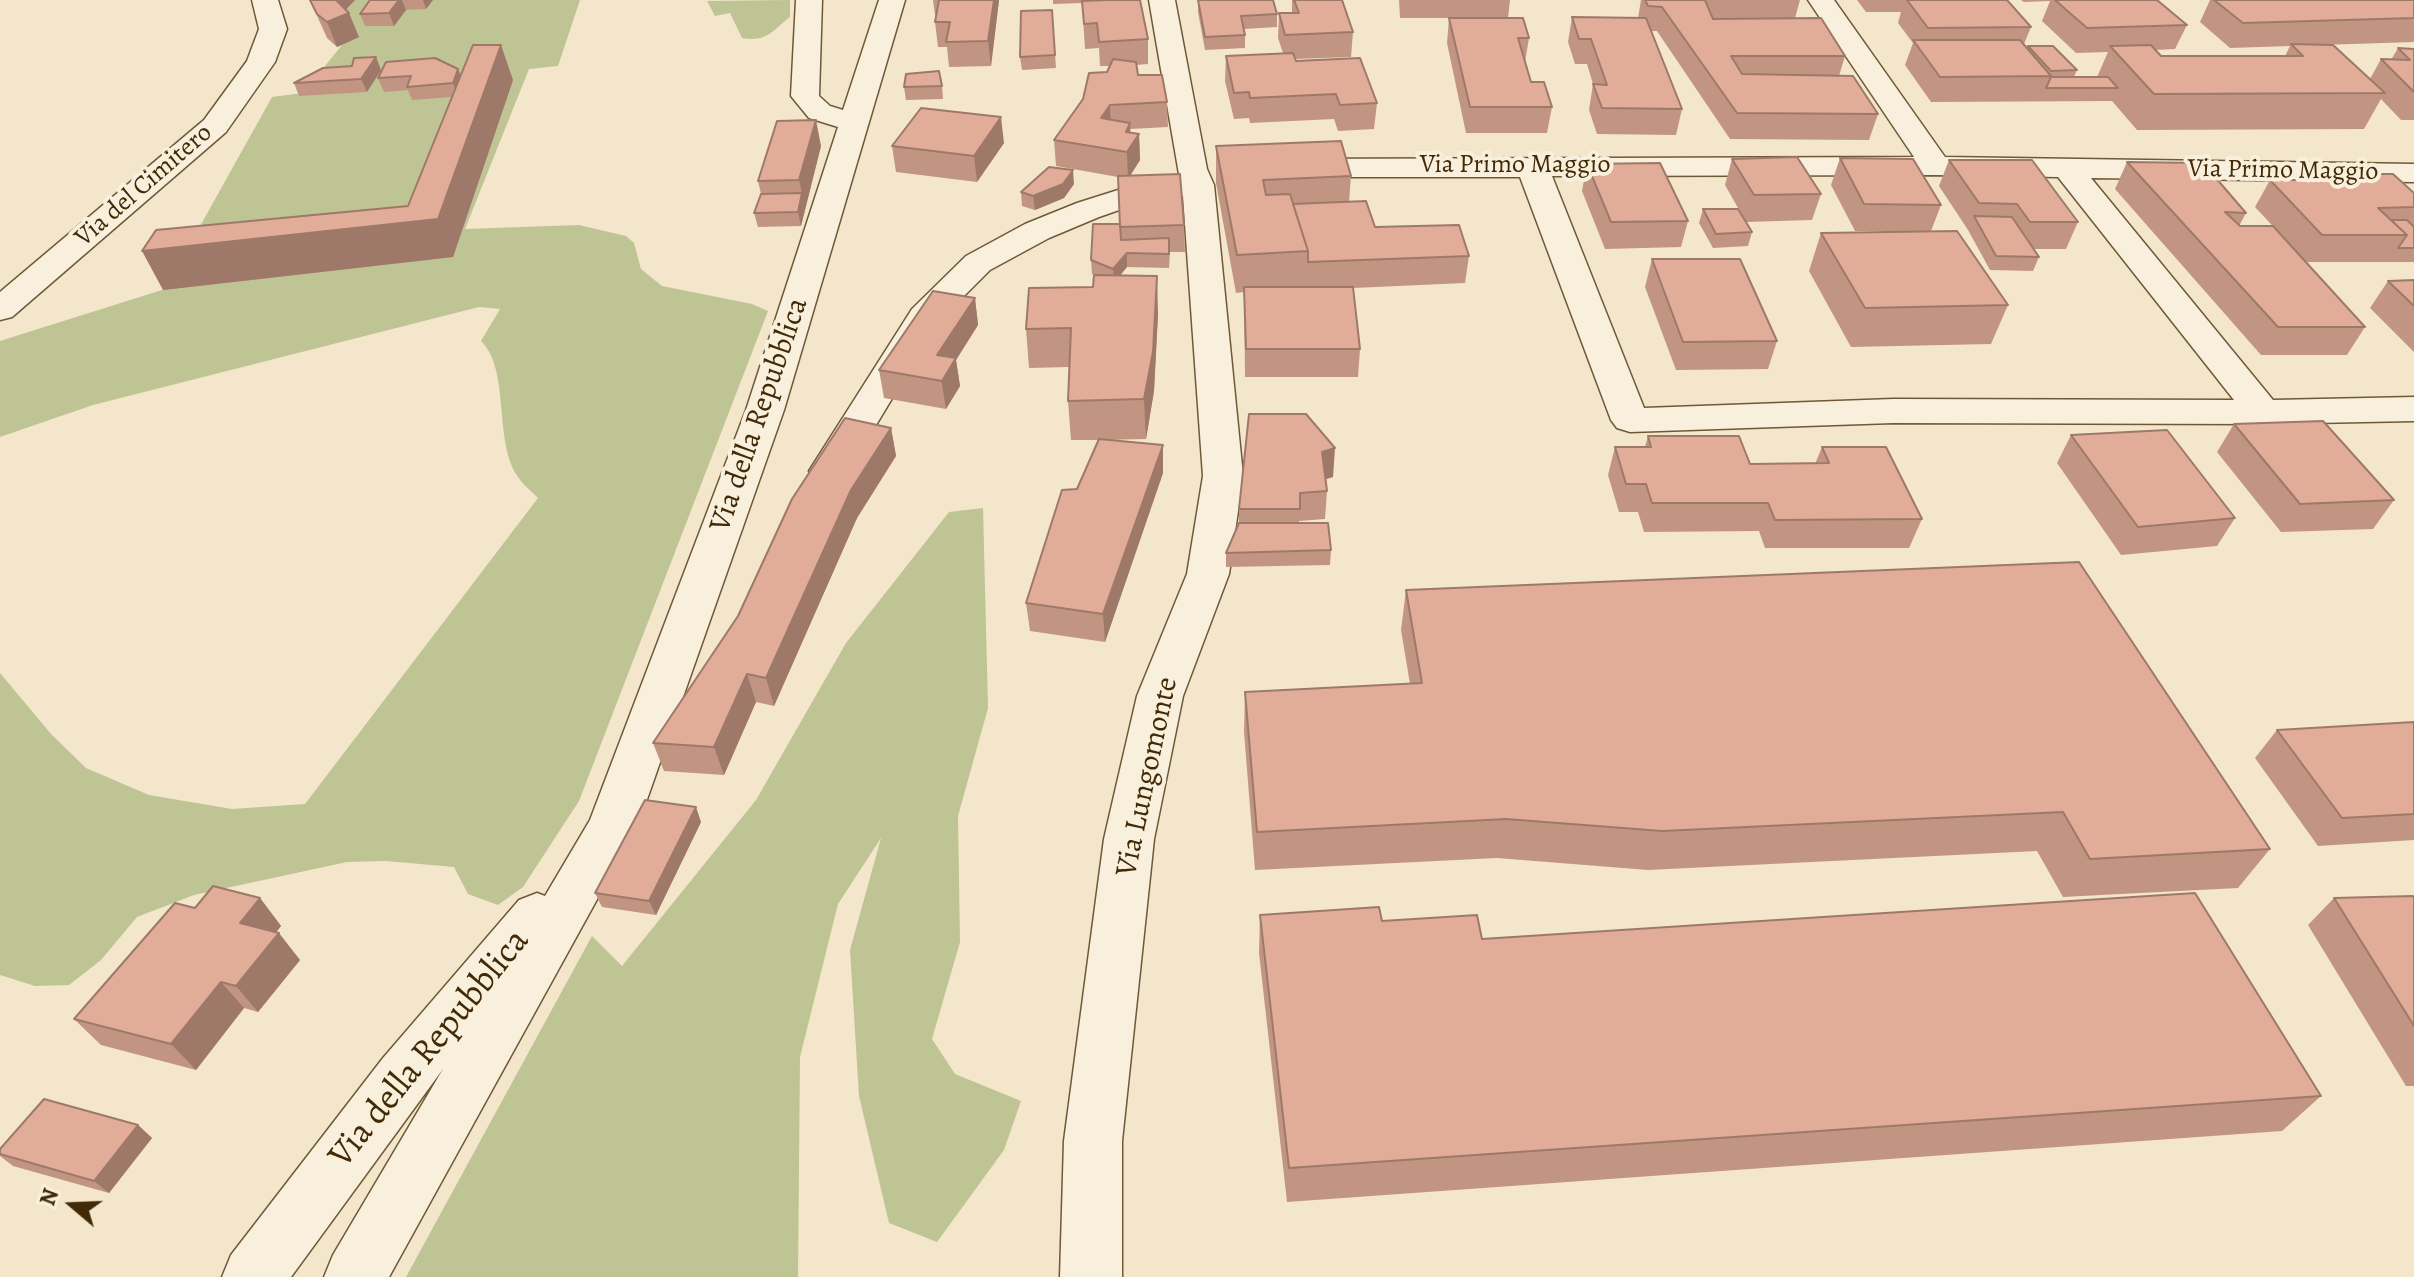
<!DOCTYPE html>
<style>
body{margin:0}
#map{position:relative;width:2414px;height:1277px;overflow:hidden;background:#f4e6cb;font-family:Alegreya,serif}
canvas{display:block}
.north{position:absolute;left:32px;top:1165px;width:80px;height:80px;-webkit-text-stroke:6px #f8efdd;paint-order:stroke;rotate:289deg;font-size:22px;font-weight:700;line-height:32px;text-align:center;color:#422a06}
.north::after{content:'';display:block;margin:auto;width:28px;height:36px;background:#422a06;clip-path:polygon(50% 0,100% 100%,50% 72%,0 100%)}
</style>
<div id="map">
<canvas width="2414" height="1277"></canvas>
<div class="north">N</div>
</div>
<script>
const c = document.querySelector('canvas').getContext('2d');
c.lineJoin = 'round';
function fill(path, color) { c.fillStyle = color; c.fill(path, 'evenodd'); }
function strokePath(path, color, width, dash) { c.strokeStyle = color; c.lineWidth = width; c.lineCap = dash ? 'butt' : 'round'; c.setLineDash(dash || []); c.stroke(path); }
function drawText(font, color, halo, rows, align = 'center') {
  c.font = font + ' Alegreya,serif'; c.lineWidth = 8; c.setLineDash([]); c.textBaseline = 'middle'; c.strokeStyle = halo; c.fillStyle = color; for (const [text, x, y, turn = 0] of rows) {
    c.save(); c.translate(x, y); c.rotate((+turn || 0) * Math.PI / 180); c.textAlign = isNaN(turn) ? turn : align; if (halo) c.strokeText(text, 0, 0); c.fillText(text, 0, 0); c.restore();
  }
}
fill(new Path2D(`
 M330 0H580L558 66 529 69 465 229 579 225 626 236 634 243 641 269 662 286 752 304 768 311 579 801 523 887 498 905 468 894 454 867 386 861 347 862 194 895 137 917 101 960 69 985 35 986 0 975V673L51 734 86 768 149 795 232 809 305 804 538 498C531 491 521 483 516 474 494 437 510 369 481 341L500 309 479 307 93 405 0 437V341L165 289 272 97 303 93 342 45Z
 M790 0V17C771 32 767 42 742 38L730 13 715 16 707 1Z
 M983 508 988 708 958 816 960 942 932 1039 955 1074 1021 1101 1004 1150 937 1242 889 1223 859 1096 850 950 881 838 838 904 800 1057 798 1277H406L592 936 622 966 756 800 846 643 949 512Z`), '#bfc495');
const minor = new Path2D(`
 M252 0H278L287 29 275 62 226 132 12 317 0 320V292L204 120 247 61 259 29Z
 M796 0H822L819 96 830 106 843 110 879 0H905L784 410 638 825 389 1277H324L333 1255 443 1069 291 1277H222L231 1255 383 1058 519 900 537 893 545 896 590 820 746 410 838 127 809 118 791 96Z
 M1149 0H1175L1207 169 1214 185 1243 476 1229 574 1183 696 1154 839 1122 1141V1277H1060L1064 1141 1104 839 1137 696 1187 574 1203 476 1183 196 1142 202 1099 217 1049 238 990 270 938 322 843 480 829 484 815 480 809 471 912 309 966 256 1025 224 1077 203 1137 184 1180 180Z
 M1808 0H1834L1945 157 2414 164V182L2091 178 2273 400 2414 397V421L2263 424 1893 423 1630 432 1617 428 1611 420 1520 177H1287L1276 175 1272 168 1276 161 1287 159 1914 157ZM1936 175 2058 177 2234 400 1893 399 1644 408 1552 176Z`);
strokePath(minor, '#6e5937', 3);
fill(minor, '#f8efdd');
fill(new Path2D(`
 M310 0H355L346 10 359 37 337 47 327 38Z
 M370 0H433L426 9 406 10 394 26H365L360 14Z
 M933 0H999L991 66 949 67 947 47H938L935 22 936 15H935Z
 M1053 0H1140L1148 39V64L1136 65 1138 75 1167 102 1168 127 1130 129V133L1139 134 1140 160 1130 176 1184 225 1185 252H1170L1169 268 1127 267 1120 275 1158 314 1154 391 1146 439 1101 440 1163 473 1105 642 1030 631 1026 603 1098 440H1071L1068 401 1069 367 1029 368 1026 329 1093 287 1095 275 1092 274 1091 260 1120 224 1118 177 1056 166 1054 140 1107 72 1110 66H1100L1099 48 1085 49 1082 3 1053 4Z
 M1198 0 1277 14V27L1244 29 1245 35V48L1205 50 1198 12Z
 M1292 0H1342L1353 32 1351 57 1295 59 1296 61 1377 103 1374 129 1338 131 1334 119 1250 123 1249 118 1234 119 1225 81 1226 56 1283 53 1278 38 1279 13H1292Z
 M1399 0H1510L1508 18H1400Z
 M1641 0H1800L1795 18 1845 56 1839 76 1878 114 1869 140 1730 139 1657 31H1651L1682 109 1676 135 1597 134 1589 110 1593 84 1587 64H1575L1568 42 1572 17 1638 18Z
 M1857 0H2007L2031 27 2024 44 2027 48 2028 46 2077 70 2074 77H2097L2108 52 2076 53 2042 21 2050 1 2024 2 2021 0H2157L2187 25 2175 49 2155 50 2161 56H2285L2290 46 2230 48 2200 22 2210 0H2414V42L2321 45 2370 79 2381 59 2391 60 2398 48 2414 49V120H2401L2381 99 2364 129 2137 130 2112 101 1931 102 1905 65 1913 43 1898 23 1901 12H1866Z
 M1052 10 1056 68 1022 70 1020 57Z
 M1449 18 1529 38 1525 62 1531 82 1552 107 1547 133H1466L1447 43Z
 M458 69 461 75 513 80 453 257 163 290 408 206 452 97 412 100 408 90 384 92 378 78Z
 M381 70 367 92 299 96 294 83Z
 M942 86 943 99 906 100 904 87Z
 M1004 143 977 182 896 172 892 146Z
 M821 146 801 226 758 227 754 213 761 194 758 181Z
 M1216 146 1351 176 1349 202 1375 227 1469 256 1465 283 1353 288 1360 349 1358 377H1245L1244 292 1236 293 1216 183Z
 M1840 158 1941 205 1931 231 2008 305 1991 344 1851 347 1809 271 1821 233 1922 231H1855L1831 185Z
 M1732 159 1821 194 1812 220 1746 222 1725 185Z
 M1949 160 2078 222 2066 249H2034L2039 257 2033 271 1990 270 1968 230 1939 186Z
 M2127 162 2246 213 2239 226 2365 327 2347 355H2261L2115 189Z
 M1587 164 1688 221 1681 247 1605 249 1582 191Z
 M2318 174 2414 193V262H2306L2255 207 2270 180H2314Z
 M1074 184 1064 198 1035 210 1022 206 1021 192Z
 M1703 209 1752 232 1748 246 1713 248 1699 223Z
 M1652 259 1777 341 1768 369 1676 370 1645 287Z
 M2414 280V352L2370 308 2388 281Z
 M975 298 978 325 956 360 960 386 946 409 884 398 879 370Z
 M1249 414 1333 477 1325 479 1327 491 1325 519 1299 521V523L1331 550 1330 565 1226 567V553L1239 523V509Z
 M2234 424 2394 500 2373 529 2281 532 2217 452Z
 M891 428 896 456 857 518 774 706 756 702 724 775 664 771 653 743Z
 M2071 435 2235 518 2217 546 2121 555 2057 463Z
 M1648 436 1750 464H1815L1822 447 1922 519 1909 548H1765L1759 531 1644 532 1638 512H1619L1608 475 1615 447H1645Z
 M1406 590 2270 849 2238 888 2063 897 2037 851 1648 870 1497 858 1255 870 1244 732 1245 692 1410 684 1401 630Z
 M2414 722V840L2318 846 2255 758 2277 730Z
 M701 822 656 915 602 907 595 893Z
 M260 898 281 926 276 932 300 960 258 1012 244 1008 196 1070 101 1045 74 1019 195 908Z
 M2334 898H2414V1086H2406L2308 925Z
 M1260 915 1382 921 2321 1096 2282 1131 1287 1202 1259 953Z
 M138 1125 152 1138 109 1193 13 1166 0 1156V1149Z`), '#c29583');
fill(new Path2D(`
 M336 0H355L346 9V14L349 13 359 37 337 47 327 22Z
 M399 0H402L406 10 394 26 389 13Z
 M423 0H433L426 9Z
 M994 0H999L991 66 988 41Z
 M501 45 513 80 453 257 163 290 142 251 438 219Z
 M376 57 381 70 367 92 361 79Z
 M458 69 463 83 458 97 453 83Z
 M1110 105 1111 130 1101 118Z
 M1001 117 1004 143 977 182 974 156Z
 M816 120 821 146 801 226 798 212 802 193 799 180Z
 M1130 123 1131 146 1139 134 1140 160 1128 179 1126 132Z
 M1073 170 1074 184 1064 198 1035 210 1033 196Z
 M1127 253V267L1114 283 1113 269Z
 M1157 276 1158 314 1154 391 1146 439 1144 399Z
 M975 298 978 325 956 360 960 386 946 409 937 355Z
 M891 428 896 456 857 518 774 706 766 678 851 490Z
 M1163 445V473L1105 642 1103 614Z
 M1335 448 1333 477 1320 481 1322 452Z
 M747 674 756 702 724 775 714 747Z
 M696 807 701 822 656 915 649 901Z
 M260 898 281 926 262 950 240 923Z
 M279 933 300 960 258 1012 236 986Z
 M221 982 244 1008 196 1070 171 1044Z
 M138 1125 152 1138 109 1193 94 1181Z`), '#9e796a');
const building = new Path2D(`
 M310 0H336L349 13 327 22 317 14Z
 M370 0H399L389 13 360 14Z
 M939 0H994L988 41 946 42 950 22H935Z
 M1108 0H1140L1148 39 1099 42 1097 23 1084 24 1082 1Z
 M1198 0H1273L1277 14 1241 16 1245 35 1205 37Z
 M1294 0H1342L1353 32 1285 35 1279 13H1299Z
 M1645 0H1705L1713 19 1821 18 1845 56H1731L1742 74 1853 76 1878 114 1737 113 1662 7 1648 6Z
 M1907 0H2007L2031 27 1928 28Z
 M2055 0H2157L2187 25 2087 28Z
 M2214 0H2414V18L2243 23Z
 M1052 10 1055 55 1020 57 1021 11Z
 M1572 17 1646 18 1682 109 1602 108 1593 84 1607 85 1591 39H1579Z
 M1449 18H1523L1529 38H1518L1531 82H1544L1552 107H1470Z
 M1913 40H2020L2051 76 1940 77Z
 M2291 44 2333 45 2385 93 2154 94 2110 46 2151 45 2161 56H2303Z
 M473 45H501L438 219 142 251 156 230 408 206Z
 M2028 46H2053L2077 70 2051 71Z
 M2398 48 2414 49V92L2381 59 2410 60Z
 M1293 53 1296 61 1360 58 1377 103 1340 105 1336 94 1250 98 1249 92 1234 93 1226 56Z
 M376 57 361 79 294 83 323 68 352 66 354 58Z
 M435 58 458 69 453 83 407 87 411 76 378 78 386 62Z
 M1113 59 1136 62 1138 75H1162L1167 102 1110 105 1101 118 1130 123 1126 132 1139 134 1127 152 1054 140 1083 99 1089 73 1107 72Z
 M939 71 942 86 904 87 906 74Z
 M2051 77H2108L2118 88H2046Z
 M921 108 1001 117 974 156 892 146Z
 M816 120 799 180 758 181 777 121Z
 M1341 141 1351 176 1263 180 1266 195 1290 194 1308 251 1237 255 1216 146Z
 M1797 157 1821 194 1754 195 1732 159Z
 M1840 158 1913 159 1941 205 1864 204Z
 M1949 160H2032L2078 222H2030L2017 204 1979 203Z
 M2127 162 2203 163 2246 213 2225 212 2240 226H2273L2365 327H2278Z
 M1660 163 1688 221 1611 222 1587 164Z
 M1049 167 1073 170 1063 184 1033 196 1021 192Z
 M1180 174 1184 225 1120 227 1118 176Z
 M2318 174H2393L2414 193V207L2378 208 2407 235H2322L2270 180H2324Z
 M802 193 798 212 754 213 761 194Z
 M1366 201 1375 227 1459 225 1469 256 1308 262V251L1293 204Z
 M1703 209H1738L1752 232 1716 234Z
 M1974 216 2012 217 2039 257 1996 256Z
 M2391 220H2407L2414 227V248H2398L2407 235Z
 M1093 224H1120L1121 240 1169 238V254L1127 253 1113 269 1091 260Z
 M1957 231 2008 305 1865 308 1821 233Z
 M1652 259H1740L1777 341 1683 342Z
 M1094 275 1157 276 1153 352 1144 399 1068 401 1071 328 1026 329 1029 288 1093 287Z
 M2414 280V306L2388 281Z
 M1244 287H1353L1360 349H1246Z
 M933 291 975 298 937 355 956 358 942 381 879 370Z
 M1249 414H1306L1335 448 1322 452 1327 491 1300 493V509H1239Z
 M845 418 891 428 851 490 766 678 747 674 714 747 653 743 738 616 792 499Z
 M2323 421 2394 500 2300 504 2234 424Z
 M2167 430 2235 518 2138 527 2071 435Z
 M1648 436H1739L1750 464 1829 463 1822 447H1886L1922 519 1775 520 1768 503H1652L1646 484H1626L1615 447H1651Z
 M1099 439 1163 445 1103 614 1026 603 1062 490 1077 489Z
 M1239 523H1328L1331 550 1226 553Z
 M2079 562 2270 849 2090 859 2063 812 1662 831 1506 819 1257 832 1245 692 1422 683 1406 590Z
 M2414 722V814L2342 818 2277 730Z
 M645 800 696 807 649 901 595 893Z
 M213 886 260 898 240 923 279 933 236 986 221 982 171 1044 74 1019 175 903 195 908Z
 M2195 893 2321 1096 1289 1168 1260 915 1379 907 1382 921 1477 915 1482 939Z
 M2413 896 2414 898V1026L2334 898Z
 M44 1099 138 1125 94 1181 0 1154V1149Z`);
fill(building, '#e1ad98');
strokePath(building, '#9e796a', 2);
drawText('26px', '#422a06', '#f8efdd', [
 ["Via Primo Maggio",1515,166],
 ["Via Primo Maggio",2283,171,1],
 ["Via del Cimitero",144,186,-41]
]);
drawText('30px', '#422a06', '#f8efdd', [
 ["Via della Repubblica",760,415,-71],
 ["Via Lungomonte",1148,777,-78]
]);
drawText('36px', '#422a06', '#f8efdd', [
 ["Via della Repubblica",430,1049,-51]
]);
</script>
